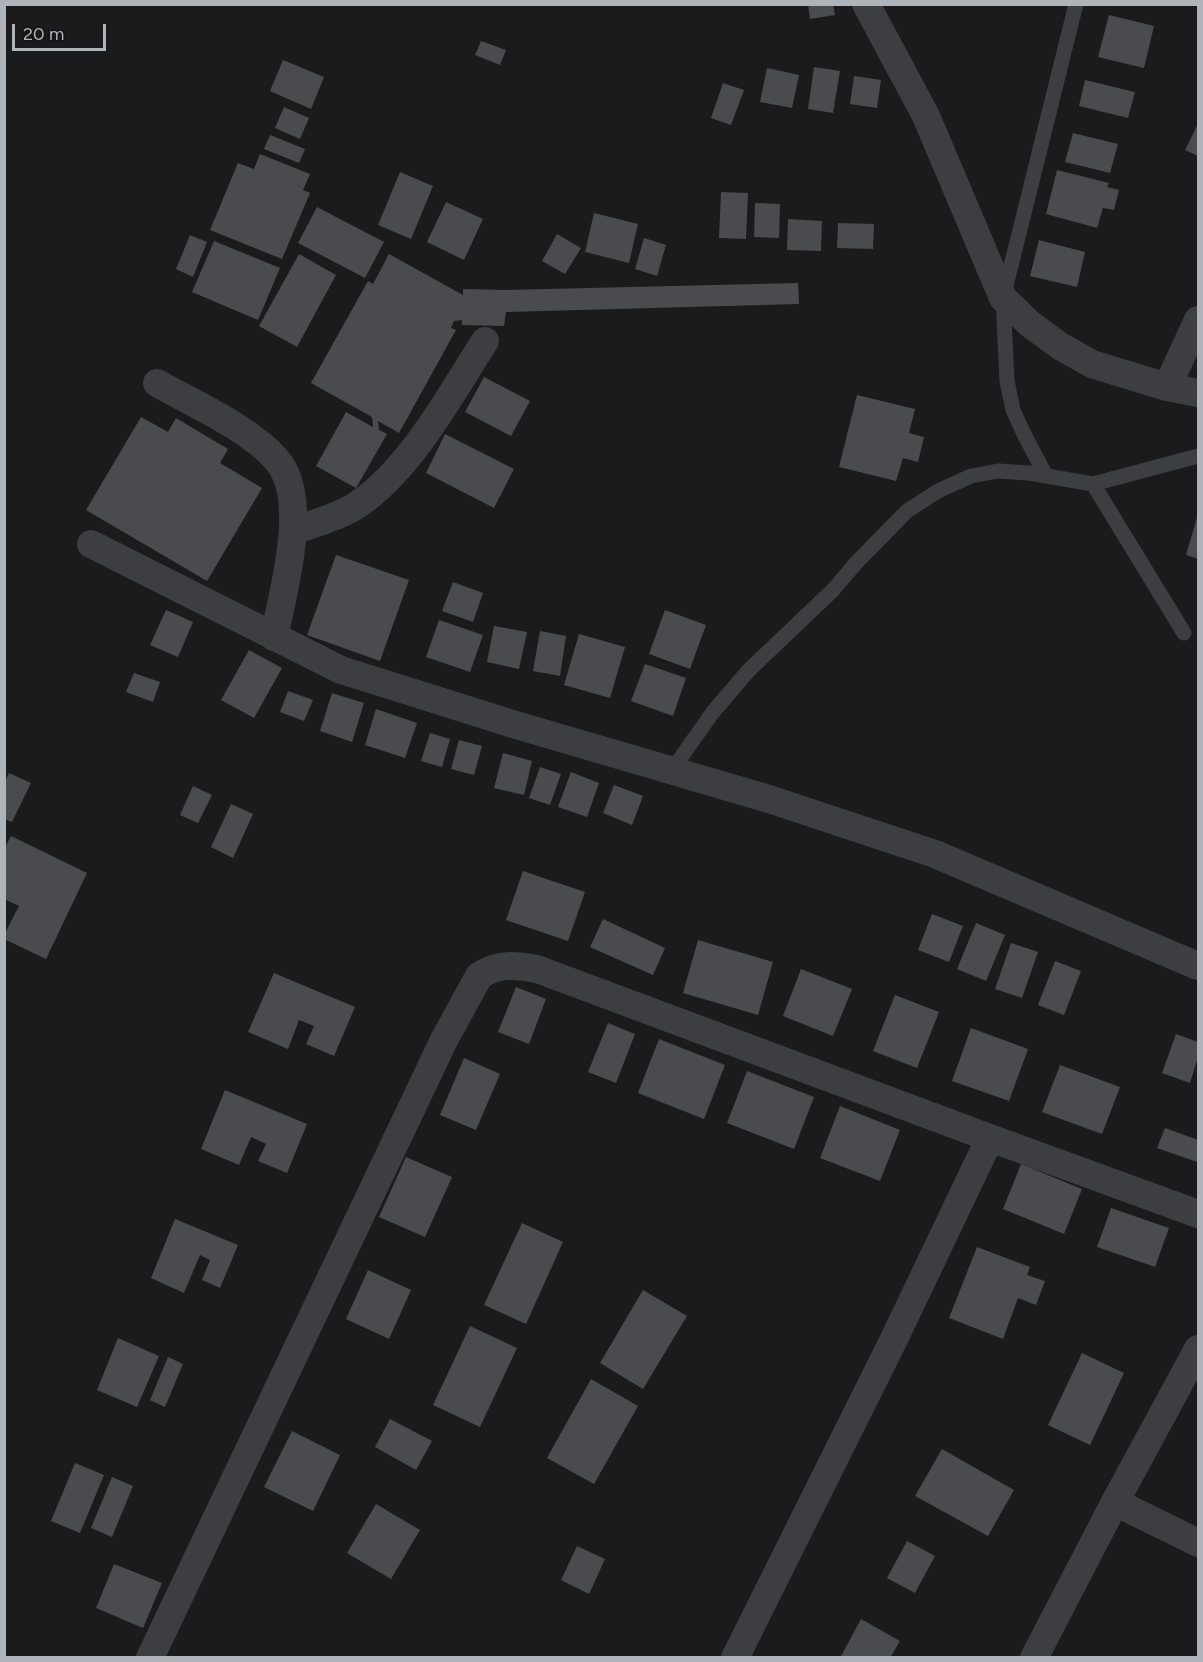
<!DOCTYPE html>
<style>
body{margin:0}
#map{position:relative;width:1203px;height:1662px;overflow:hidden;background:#1b1b1d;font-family:Figtree,sans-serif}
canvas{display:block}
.frame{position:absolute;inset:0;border:6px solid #afb4bb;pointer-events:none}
.scale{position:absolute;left:12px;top:24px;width:94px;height:27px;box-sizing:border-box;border:3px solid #afb4bb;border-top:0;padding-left:8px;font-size:18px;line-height:21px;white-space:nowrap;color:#afb4bb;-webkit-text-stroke:4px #161618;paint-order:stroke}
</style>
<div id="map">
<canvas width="1203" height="1662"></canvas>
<div class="frame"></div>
<div class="scale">20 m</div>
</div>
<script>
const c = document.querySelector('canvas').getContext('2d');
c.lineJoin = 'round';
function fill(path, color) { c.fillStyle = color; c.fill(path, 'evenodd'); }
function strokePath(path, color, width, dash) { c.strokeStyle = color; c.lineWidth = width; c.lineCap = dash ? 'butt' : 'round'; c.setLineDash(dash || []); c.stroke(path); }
fill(new Path2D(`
 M808 4H833L835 15 810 19Z
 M1109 15 1154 26 1144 68 1098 57Z
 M481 41 506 50 500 65 475 55Z
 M283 60 324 77 311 109 270 91Z
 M814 67 840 71 833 113 808 109Z
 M767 68 799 75 792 108 760 102Z
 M854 76 881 80 877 108 850 104Z
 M1085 80 1135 92 1128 118 1079 106Z
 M723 83 744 90 731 125 711 118Z
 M284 107 309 118 300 139 275 128Z
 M1198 124V156L1185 150Z
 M1073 133 1118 144 1110 173 1065 162Z
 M270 135 305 149 299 163 264 149Z
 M260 154 310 174 303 190 310 193 282 259 210 230 238 163 254 169Z
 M1057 170 1109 183 1107 187 1119 190 1114 210 1103 208 1097 228 1046 214Z
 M400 172 433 186 411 239 378 225Z
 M721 192 748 193 746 239 719 238Z
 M446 202 483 219 464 260 427 242Z
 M755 203 780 204 779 238 754 237Z
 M317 207 384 242 365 278 298 243Z
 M594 213 638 224 629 263 585 252Z
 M788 219 822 221 821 251 787 250Z
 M838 223 874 224 873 249 837 248Z
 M557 234 581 248 565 274 542 261Z
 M190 235 207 242 193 277 176 269Z
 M644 238 666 245 657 276 635 269Z
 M1039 240 1085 252 1077 287 1030 276Z
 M214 241 280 268 258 320 192 292Z
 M299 254 336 275 297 347 259 326Z
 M389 254 463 295V289L505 290 798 283 799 304 506 312 504 326 462 325V320L454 321 451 328 456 330 399 433 378 421 379 430 387 434 356 488 316 466 346 412 373 427 372 417 311 383 368 281 373 284Z
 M484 377 530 401 511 436 465 412Z
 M857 395 915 409 909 433 924 437 918 462 903 458 896 481 839 467Z
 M141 417 168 432 176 418 228 449 220 463 262 488 207 581 86 510Z
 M445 434 514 469 494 508 426 473Z
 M1198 514V559L1186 555Z
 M336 555 409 580 380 661 307 635Z
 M453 582 483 593 473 622 442 611Z
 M166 610 193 622 178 657 150 645Z
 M665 610 706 625 690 669 649 654Z
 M439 620 483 635 470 672 426 657Z
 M494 626 527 632 519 669 487 662Z
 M540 631 566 636 560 676 533 671Z
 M579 634 625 647 610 698 564 685Z
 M249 650 282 668 254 718 221 700Z
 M645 664 686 678 673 716 631 701Z
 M134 673 160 682 153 702 126 692Z
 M288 691 313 700 304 721 280 712Z
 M332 693 364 703 352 742 320 731Z
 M376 709 417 723 405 758 365 745Z
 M430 733 450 739 442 767 421 761Z
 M459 740 482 746 474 775 451 769Z
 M503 753 532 761 524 795 494 788Z
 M540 767 561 774 550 805 529 798Z
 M571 772 599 783 587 817 558 807Z
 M9 773 31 783 12 822 4 819V783Z
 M614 785 643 796 632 825 603 813Z
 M193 786 212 795 198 823 180 815Z
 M231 804 253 814 233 858 211 847Z
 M11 836 87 873 46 959 4 939V935L19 906 4 899V849Z
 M523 871 585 892 568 941 506 920Z
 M932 914 963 926 949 962 918 950Z
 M603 919 665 948 653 975 590 947Z
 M976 923 1005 935 986 981 957 969Z
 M698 940 773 962 758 1015 683 993Z
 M1011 943 1038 952 1022 998 995 989Z
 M1055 961 1081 971 1064 1015 1038 1005Z
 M801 969 852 989 833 1036 783 1016Z
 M274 973 355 1007 334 1056 306 1044 314 1026 299 1020 288 1049 248 1032Z
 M516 987 546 999 529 1044 498 1032Z
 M895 995 939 1012 917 1068 873 1051Z
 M608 1023 635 1034 616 1083 588 1072Z
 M971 1028 1028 1049 1009 1101 952 1081Z
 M1176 1034 1198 1042V1057L1190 1083 1162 1073Z
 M659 1039 725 1065 704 1119 638 1093Z
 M464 1058 500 1074 476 1130 440 1115Z
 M1060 1065 1120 1087 1102 1134 1042 1112Z
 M747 1071 814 1097 794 1149 727 1123Z
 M225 1090 307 1124 287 1173 258 1161 266 1144 251 1137 239 1165 201 1149Z
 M840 1106 900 1130 880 1181 820 1158Z
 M1165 1128 1198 1140 1197 1162 1157 1148Z
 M406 1157 452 1177 425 1237 379 1217Z
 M1021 1164 1082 1189 1064 1234 1003 1209Z
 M1111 1208 1169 1228 1155 1267 1097 1247Z
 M175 1219 238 1245 220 1288 202 1280 210 1260 200 1255 184 1293 151 1278Z
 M522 1223 563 1242 526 1324 484 1305Z
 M977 1247 1030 1267 1027 1275 1045 1281 1036 1305 1018 1298 1003 1339 949 1318Z
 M368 1270 411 1290 389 1339 346 1319Z
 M643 1290 687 1316 643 1389 600 1363Z
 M470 1326 517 1348 480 1427 433 1405Z
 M118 1338 159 1356 137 1407 97 1390Z
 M1082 1353 1124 1373 1090 1445 1048 1425Z
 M168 1357 183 1364 165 1407 150 1400Z
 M591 1379 638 1406 594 1484 547 1458Z
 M390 1419 432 1441 416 1470 375 1447Z
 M292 1431 340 1455 313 1511 264 1487Z
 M942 1449 1014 1490 988 1536 915 1496Z
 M75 1463 104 1475 80 1533 51 1521Z
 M112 1477 133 1486 112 1537 91 1528Z
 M376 1504 420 1530 391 1579 347 1553Z
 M907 1541 935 1556 915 1593 887 1578Z
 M577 1546 605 1559 589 1594 561 1580Z
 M114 1564 162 1583 143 1628 96 1608Z
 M861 1619 900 1641 890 1658H840Z`), '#4a4b4f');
strokePath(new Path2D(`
 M1046 476 1024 434 1013 410 1007 381 1003 298 1076 4
 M1093 484 1184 633
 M672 770 713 712 749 670 833 590 856 563 907 511 938 491 971 476 998 471 1029 473 1093 484 1198 456`), '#3c3e42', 15);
strokePath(new Path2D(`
 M866 4 926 116 1003 298 1030 324 1060 346 1092 364 1167 387 1198 393
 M157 383C194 404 249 428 276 459 311 497 283 592 274 637
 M1167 387 1198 320
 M293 531C311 524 342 516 357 505 411 469 450 395 485 341
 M91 544 341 670 516 725 769 799 935 854 1198 966
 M1115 1502 1198 1543
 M150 1658 444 1040 479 976C498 963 515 965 537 969L990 1138 1198 1214
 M735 1658 894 1339 990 1138
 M1034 1658 1115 1502 1198 1349`), '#3c3e42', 28);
</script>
